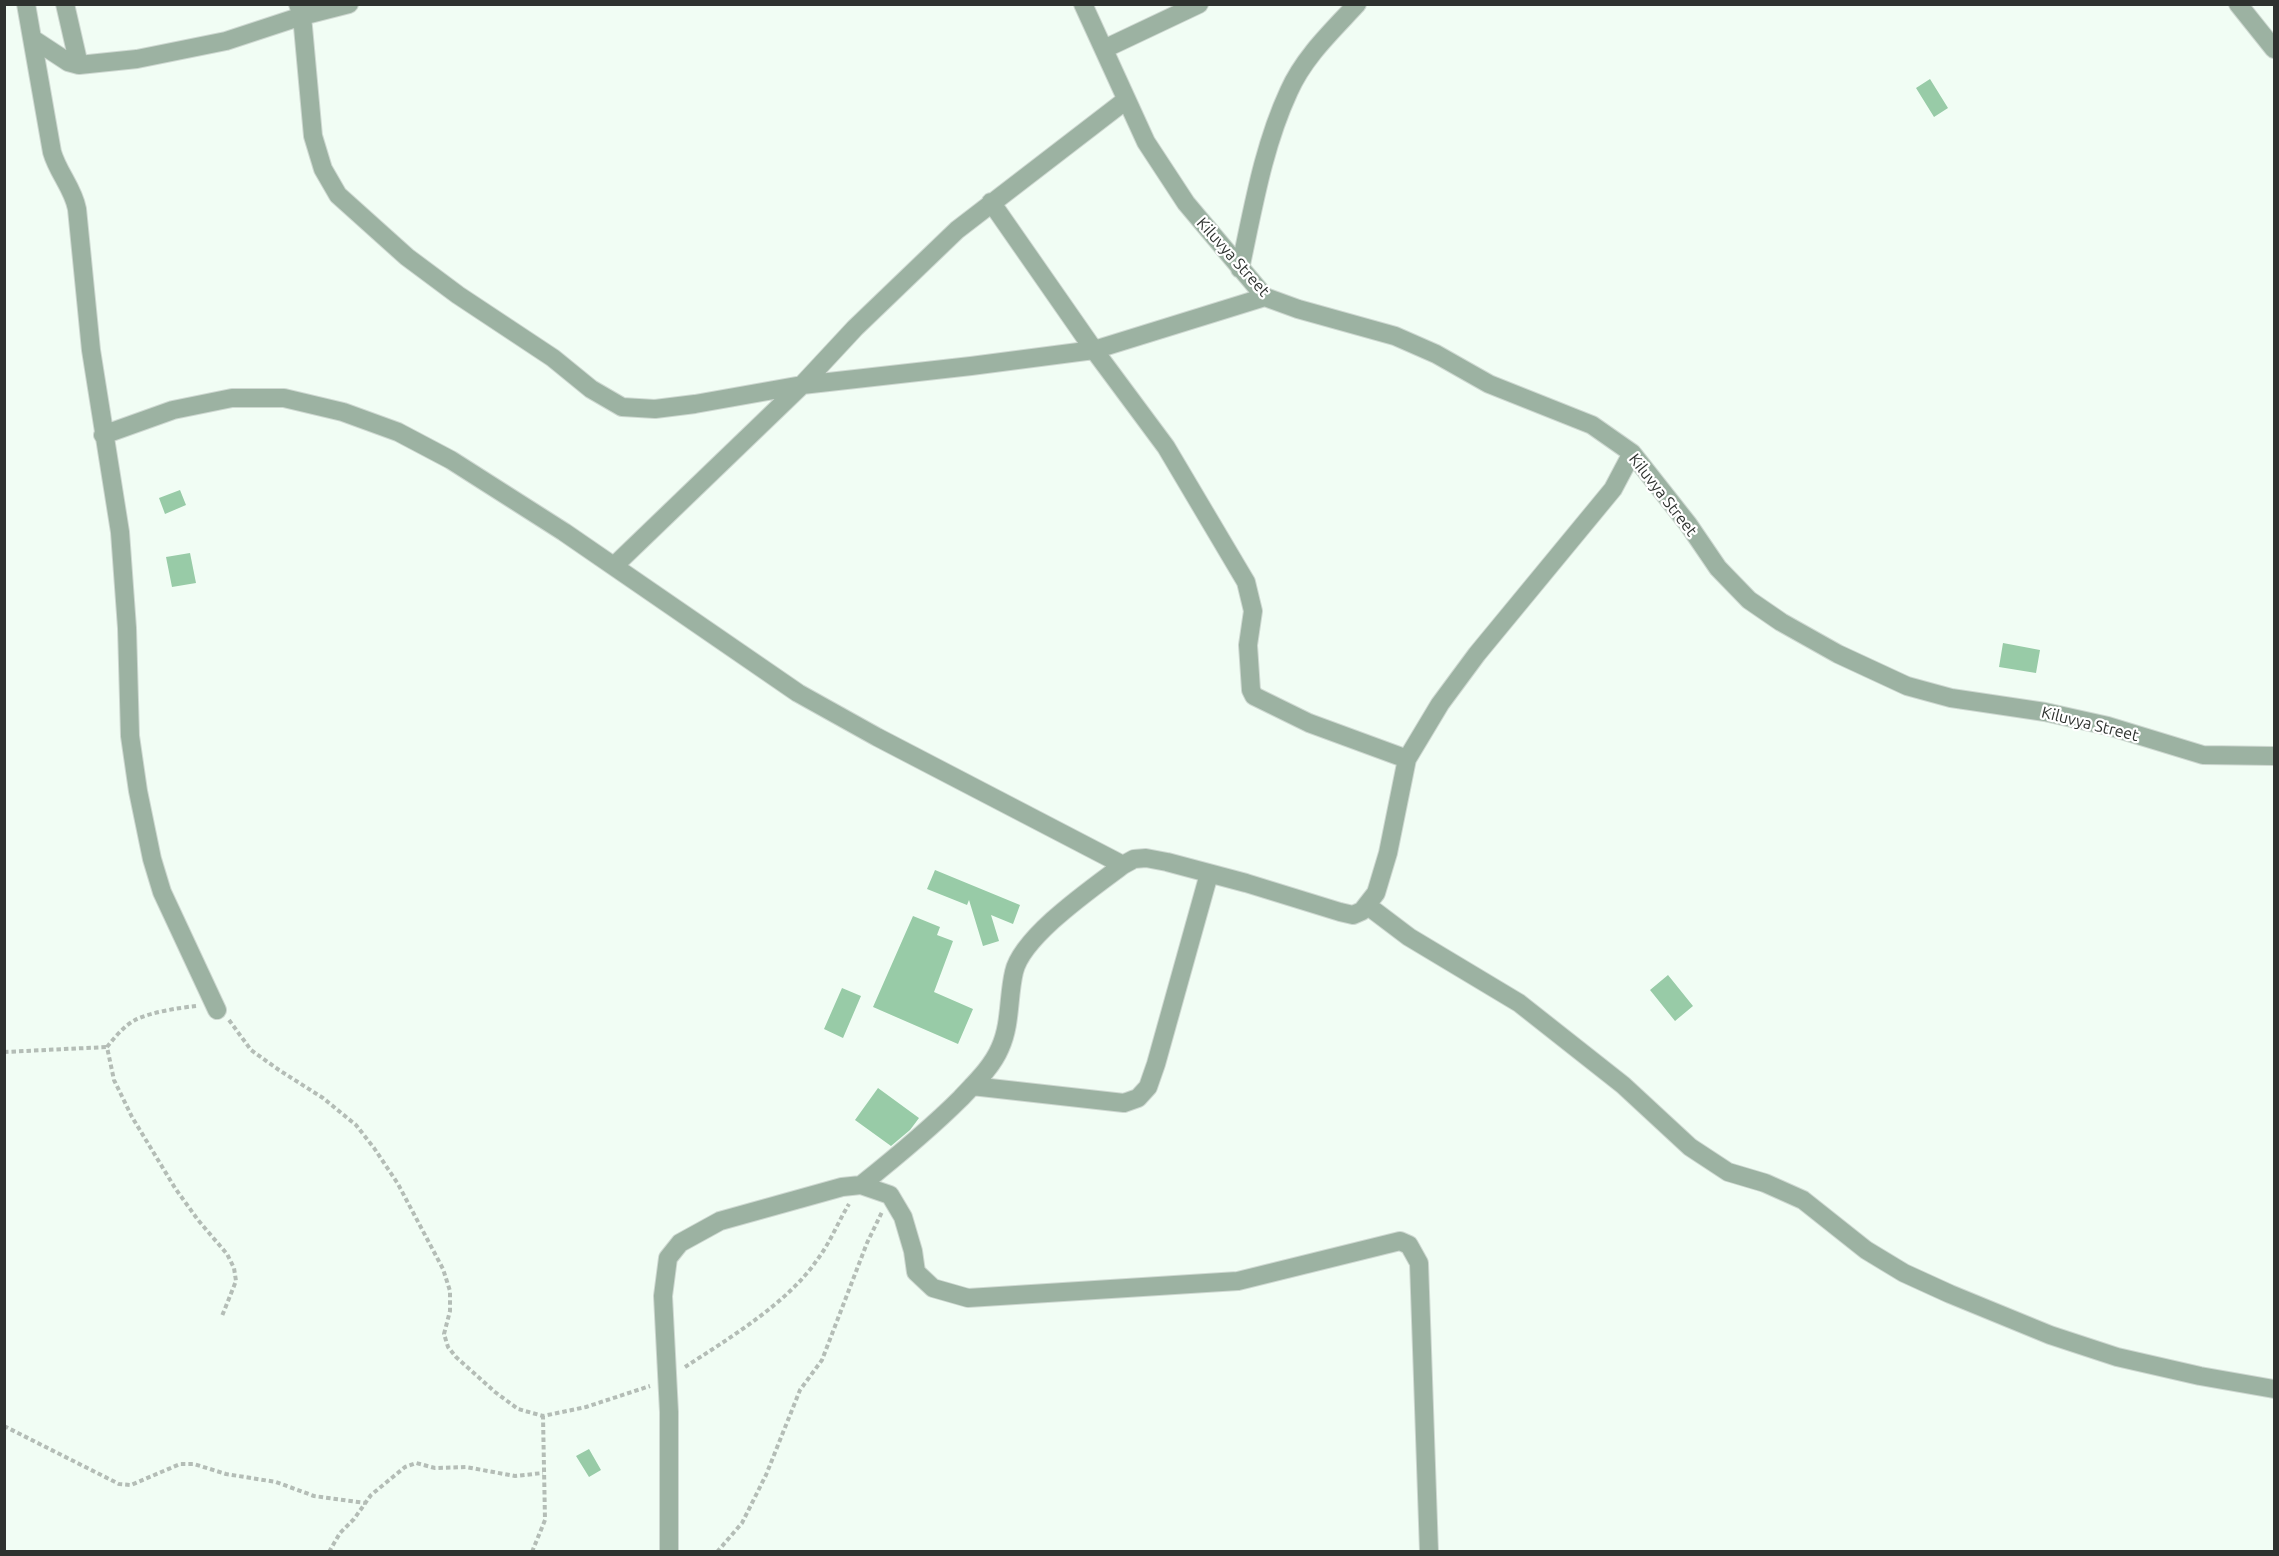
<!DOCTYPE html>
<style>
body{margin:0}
#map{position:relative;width:2279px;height:1556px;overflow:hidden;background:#f1fdf4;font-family:Ubuntu,sans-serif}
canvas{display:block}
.frame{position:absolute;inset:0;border:6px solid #2e322f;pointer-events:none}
</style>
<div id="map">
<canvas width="2279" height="1556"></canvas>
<div class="frame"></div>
</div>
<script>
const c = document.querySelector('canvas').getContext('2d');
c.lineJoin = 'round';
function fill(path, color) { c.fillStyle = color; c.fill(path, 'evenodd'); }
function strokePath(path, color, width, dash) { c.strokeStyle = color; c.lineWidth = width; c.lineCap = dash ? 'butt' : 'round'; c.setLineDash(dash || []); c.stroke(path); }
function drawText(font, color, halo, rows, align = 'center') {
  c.font = font + ' Ubuntu,sans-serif'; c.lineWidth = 4.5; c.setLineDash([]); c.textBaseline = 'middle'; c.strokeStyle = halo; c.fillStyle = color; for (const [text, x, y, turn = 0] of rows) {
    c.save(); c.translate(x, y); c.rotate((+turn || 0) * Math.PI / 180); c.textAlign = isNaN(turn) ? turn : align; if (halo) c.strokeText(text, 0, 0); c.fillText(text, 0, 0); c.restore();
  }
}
fill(new Path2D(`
 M1930 79 1948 108 1934 117 1916 88Z
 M180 490 186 505 165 514 159 498Z
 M190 553 196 583 172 587 166 557Z
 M2003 643 2040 650 2036 673 1999 667Z
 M935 870 1020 905 1013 924 991 915 999 941 983 946 969 900 967 905 927 889Z
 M913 916 940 927 937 935 953 941 934 992 973 1009 958 1044 873 1007Z
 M1668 975 1693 1006 1675 1021 1650 990Z
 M842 988 861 996 843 1038 824 1029Z
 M878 1088 919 1118 910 1130 891 1146 855 1120Z
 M589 1449 601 1470 589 1477 576 1456Z`), '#98cba7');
const minor = new Path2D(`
 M26 4 52 152C58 173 73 188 77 209L91 350 120 532 127 628 130 736 138 791 152 859 162 892 217 1010
 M65 4 79 65
 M298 4 302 16 313 136 323 169 338 195 407 257 458 295 553 358 591 389 622 407 655 409 695 404 802 385 971 366 1094 350 1265 297
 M1083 4 1146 142 1186 203 1265 297 1298 309 1395 336 1436 354 1489 384 1592 425 1632 453 1688 524 1718 568 1749 600 1781 622 1838 654 1907 686 1951 698 2045 712 2108 726 2203 755 2274 756
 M2238 4 2274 49
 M33 39 68 62 79 65 137 59 226 41 302 16 349 4
 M1104 49 1199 4
 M991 202 1094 350 1166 447 1246 582 1253 611 1248 645 1251 690 1254 696 1309 723 1407 759
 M1240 269C1253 209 1263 147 1289 91 1304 57 1332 31 1357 4
 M103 435 173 410 232 398H284L343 412 398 432 451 460 564 532 798 693 877 737 1123 865
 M614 566 802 385 855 328 957 230 1126 100
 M1368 906 1409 937 1519 1003 1623 1085 1690 1147 1728 1172 1765 1183 1803 1200 1866 1250 1904 1273 1950 1294 2050 1335 2117 1357 2200 1376 2274 1389
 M972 1086 1124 1103 1138 1098 1148 1087 1156 1064 1209 874
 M861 1185C896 1157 929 1130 961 1098 975 1083 992 1067 1000 1048 1011 1024 1008 997 1014 972 1022 936 1094 887 1123 865L1134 859 1146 858 1167 862 1246 883 1340 912 1353 915 1362 911 1376 893 1388 853 1407 759 1440 704 1477 654 1613 489 1632 453
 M669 1552V1412L663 1296 668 1258 680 1243 720 1221 842 1187 861 1185 890 1195 903 1217 913 1251 916 1272 933 1288 968 1298 1238 1281 1400 1241 1409 1245 1419 1263 1429 1552`);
strokePath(minor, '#ced8d1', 20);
strokePath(new Path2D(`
 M196 1006C178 1008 151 1012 135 1020 124 1026 115 1037 107 1047L114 1080 132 1117 175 1188 198 1220 227 1254 234 1268 236 1281 222 1316
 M229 1020 251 1050 279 1070 323 1098 356 1125 374 1148 398 1184 443 1269 450 1291V1311L444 1334 448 1347 456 1357 495 1392 518 1409 543 1416 586 1407 650 1386
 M4 1052 107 1047
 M685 1367C728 1339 788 1303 817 1260 830 1243 838 1222 849 1204
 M4 1426 119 1484 131 1485 180 1464H194L226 1474 276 1482 314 1496 365 1503
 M329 1552 340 1533 354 1519 371 1495 405 1467 416 1463 435 1468 466 1467 515 1476 543 1473
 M532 1552 545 1520 543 1416
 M717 1552 742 1523 766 1475 800 1390 822 1360 867 1243 882 1212`), '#b4bdb6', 4, [4.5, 3]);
strokePath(minor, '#9cb2a2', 18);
drawText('16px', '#2e322f', '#fff', [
 ["Kiluvya Street",1233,257,48],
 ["Kiluvya Street",1663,495,52],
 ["Kiluvya Street",2090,724,14]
]);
</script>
